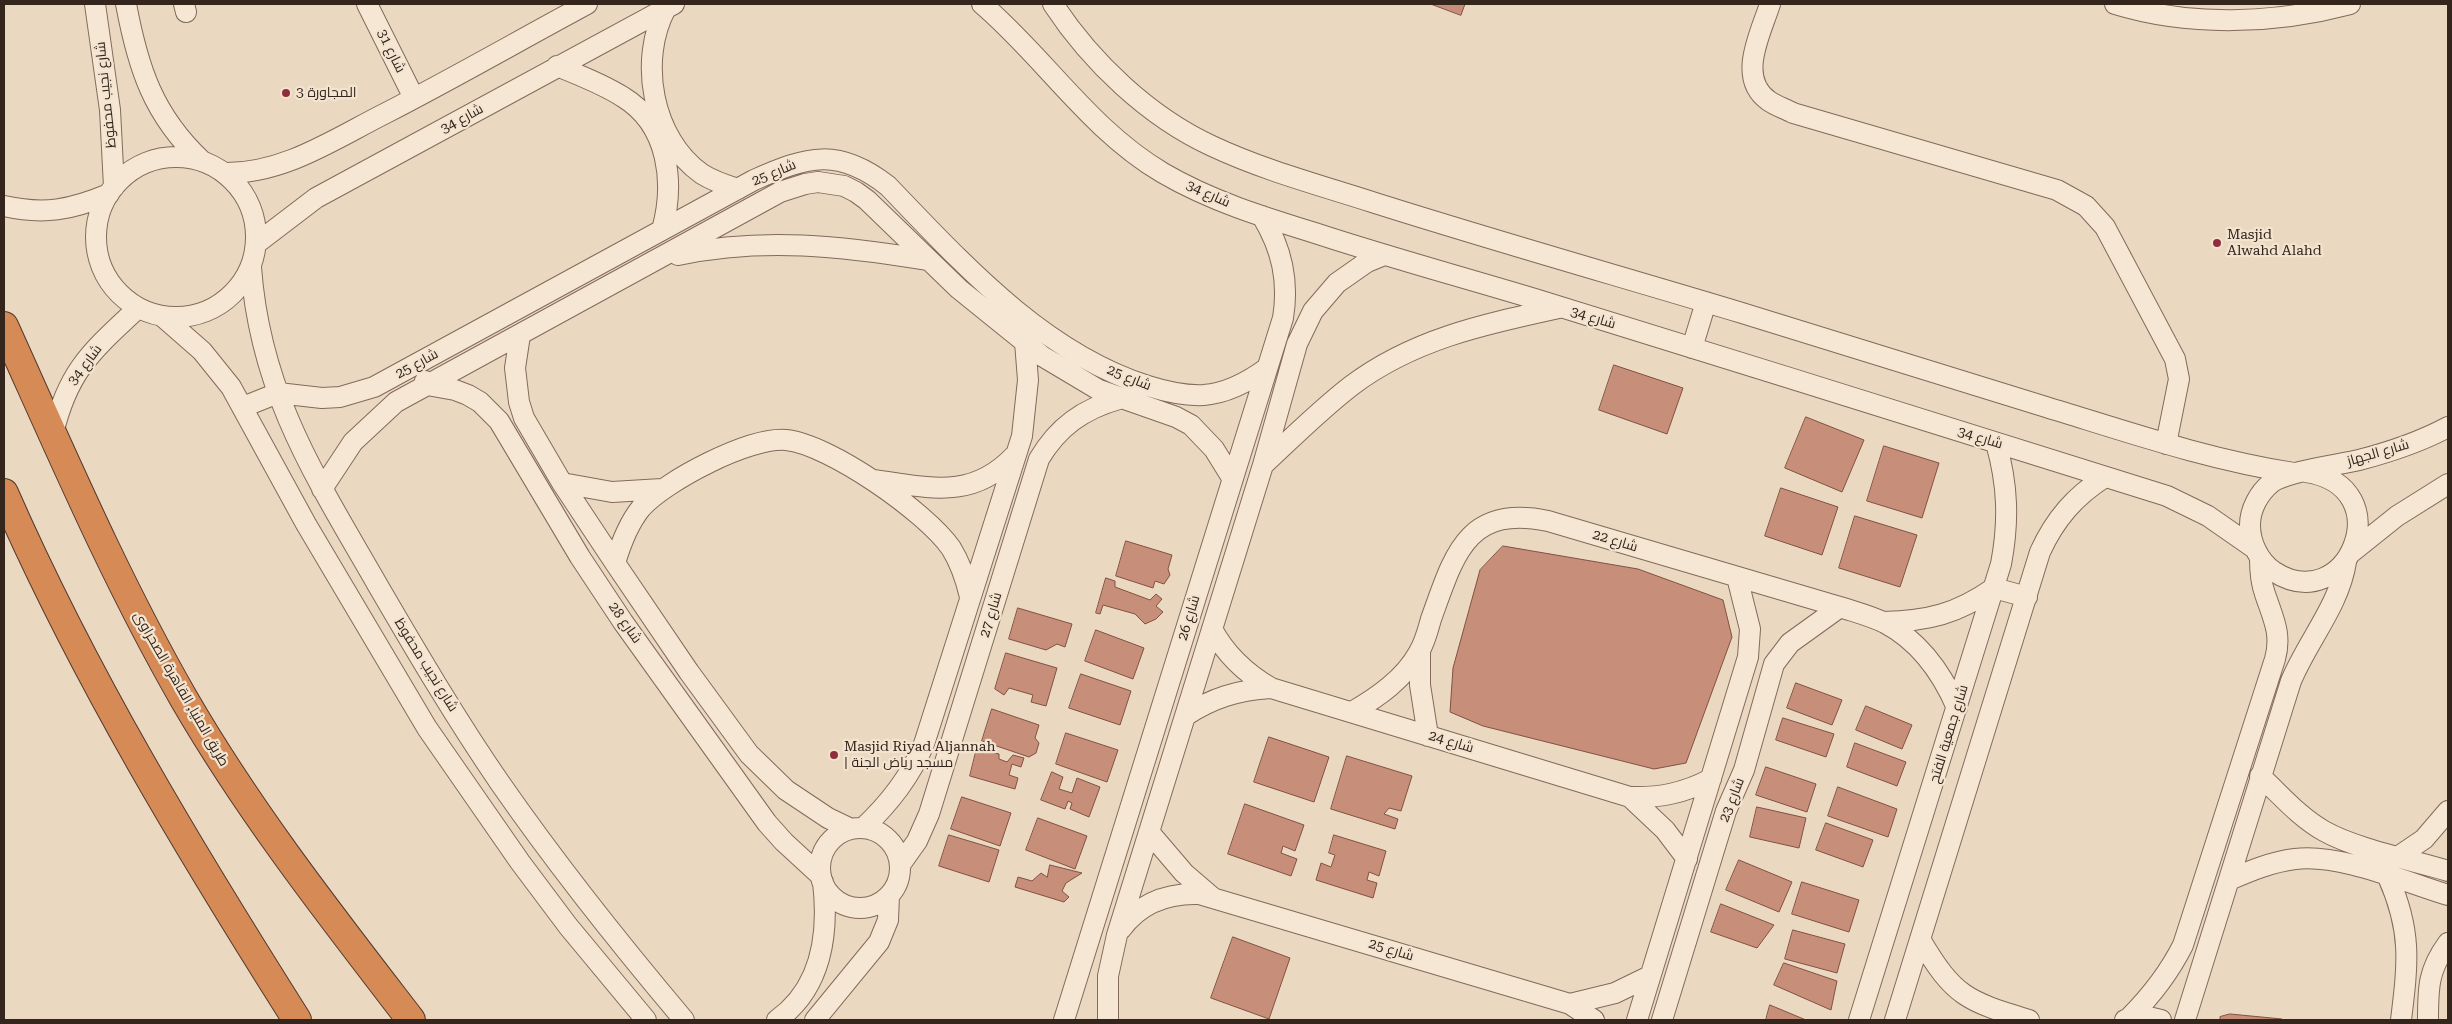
<!DOCTYPE html>
<meta charset="utf-8">
<style>
body{margin:0}
#map{position:relative;width:2452px;height:1024px;overflow:hidden;background:#ebd8c1;font-family:"Roboto Serif",serif}
canvas{display:block}
.frame{position:absolute;inset:0;border:5px solid #34251d;pointer-events:none}
</style>
<div id="map">
<canvas width="2452" height="1024"></canvas>
<div class="frame"></div>
</div>
<script>
const c = document.querySelector('canvas').getContext('2d');
c.lineJoin = 'round';
function fill(path, color) { c.fillStyle = color; c.fill(path, 'evenodd'); }
function strokePath(path, color, width, dash) { c.strokeStyle = color; c.lineWidth = width; c.lineCap = dash ? 'butt' : 'round'; c.setLineDash(dash || []); c.stroke(path); }
function drawText(font, color, halo, rows, align = 'center') {
  c.font = font + ' "Roboto Serif",Cairo,serif'; c.lineWidth = 4.5; c.setLineDash([]); c.textBaseline = 'middle'; c.strokeStyle = halo; c.fillStyle = color; for (const [text, x, y, turn = 0] of rows) {
    c.save(); c.translate(x, y); c.rotate((+turn || 0) * Math.PI / 180); c.textAlign = isNaN(turn) ? turn : align; if (halo) c.strokeText(text, 0, 0); c.fillText(text, 0, 0); c.restore();
  }
}
const building = new Path2D(`
 M1431 4H1465L1461 15Z
 M1614 365 1683 388 1667 434 1599 410Z
 M1806 417 1864 440 1842 492 1785 468Z
 M1884 446 1939 463 1922 518 1867 501Z
 M1781 488 1838 507 1822 555 1765 536Z
 M1855 516 1917 535 1900 587 1839 568Z
 M1126 541 1172 555 1168 569 1170 575 1164 584 1155 581 1153 588 1116 576Z
 M1503 546 1638 569 1723 600 1732 637 1686 763 1654 769 1483 726 1450 712 1453 668 1480 570Z
 M1106 578 1115 581V587L1150 600 1156 594 1162 599 1156 606 1163 612 1156 619 1145 624 1135 614 1103 605 1100 614 1096 613Z
 M1018 608 1072 624 1065 647 1057 644 1046 650 1009 639Z
 M1096 630 1144 648 1133 679 1085 661Z
 M1006 653 1057 668 1046 706 1031 702 1033 695 1009 688 1004 695 995 689Z
 M1081 674 1131 691 1120 725 1069 708Z
 M1796 683 1842 700 1832 725 1787 708Z
 M1866 706 1912 725 1902 749 1856 730Z
 M992 709 1039 725 1035 738 1039 743 1036 753 1029 757 982 741Z
 M1783 718 1834 734 1826 757 1776 740Z
 M1066 733 1118 750 1107 782 1056 764Z
 M1269 737 1329 757 1314 802 1254 782Z
 M1855 743 1906 762 1897 786 1847 767Z
 M977 748 999 754V759L1007 762 1013 755 1024 758 1021 767 1012 764 1009 775 1018 778 1015 789 970 776Z
 M1347 756 1412 776 1401 811 1389 808 1384 814 1398 819 1395 829 1331 809Z
 M1766 767 1816 784 1807 812 1756 795Z
 M1052 772 1063 777 1059 789 1072 793 1077 778 1100 787 1089 817 1070 809 1072 803 1068 801 1065 809 1041 800Z
 M1838 787 1897 809 1888 837 1828 816Z
 M962 797 1011 813 1000 846 951 829Z
 M1245 804 1304 825 1295 851 1283 846 1281 853 1297 859 1291 876 1228 854Z
 M1757 807 1806 818 1799 848 1750 837Z
 M1038 818 1087 836 1075 869 1026 850Z
 M1826 823 1873 840 1863 867 1816 850Z
 M949 835 999 850 989 882 939 866Z
 M1334 835 1386 851 1379 876 1369 872 1367 880 1377 883 1373 898 1316 880 1321 863 1331 867 1335 855 1329 853Z
 M1739 860 1792 882 1779 912 1726 890Z
 M1050 865 1082 873 1066 883 1062 891 1069 897 1064 902 1015 887 1018 877 1032 881 1041 873 1047 877Z
 M1802 882 1859 900 1849 932 1792 914Z
 M1721 904 1774 925 1757 948 1711 932Z
 M1793 930 1845 944 1837 973 1785 959Z
 M1233 937 1290 958 1269 1019 1211 998Z
 M1784 963 1837 981 1831 1010 1774 985Z
 M1770 1005 1806 1020H1766Z
 M2230 1014 2282 1019V1020H2220V1017Z`);
fill(building, '#c78e79');
strokePath(building, '#815141', 1);
const minor = new Path2D(`
 M95 4 110 110 114 187
 M126 4C138 68 153 115 202 161
 M184 4 186 12
 M367 4 414 98
 M982 4C1045 58 1090 130 1163 173 1211 201 1263 217 1315 233 1388 257 1462 277 1535 299 1746 364 1956 430 2167 496L2208 516 2254 548
 M1053 4C1091 62 1149 117 1212 146 1263 170 1319 185 1372 202 1495 241 1619 276 1742 313 1843 344 1944 375 2046 407 2128 432 2209 460 2294 473
 M1770 4C1761 33 1736 78 1769 101 1776 106 1786 109 1793 113L2057 190 2086 206 2105 227 2175 359 2179 379 2166 444
 M2115 4C2190 27 2275 24 2350 4
 M666 8C638 60 652 139 702 174 713 181 725 185 738 189
 M557 66C579 75 603 84 623 97 669 125 675 183 662 230
 M96 237a80 80 0 1 1 160 0a80 80 0 1 1-160 0Z
 M224 173C284 174 334 139 386 113 454 78 520 40 587 4
 M4 206C44 215 71 210 109 194
 M257 243 316 198 674 4
 M678 255C762 237 843 246 927 260
 M251 267C260 393 316 478 377 584 416 651 456 719 500 783 557 865 619 943 684 1020
 M162 316 202 351 231 387 306 524 427 728 520 862 568 926 646 1020
 M520 335 515 368 519 402 524 418 562 483 615 563 689 672 749 754 786 790 828 818 851 829
 M1692 348 1706 302
 M425 381 427 385 455 390 468 395 480 402 499 421 580 557 623 622 767 823 784 842 821 876
 M243 407 278 393 322 398 340 397 374 387 754 180C808 156 838 147 888 186 963 264 1043 353 1148 386 1167 392 1185 396 1204 395 1228 393 1248 382 1267 368
 M53 434C68 370 92 351 138 308
 M1263 465C1292 438 1320 410 1351 386 1413 339 1485 324 1559 308
 M2306 472C2403 487 2347 620 2273 571 2259 561 2250 543 2250 525 2250 509 2259 493 2271 483 2287 471 2338 465 2359 460 2390 452 2420 442 2448 427
 M873 480C928 487 971 501 1014 456
 M562 483 612 492 662 489
 M322 489 353 442 396 402 780 192 805 184 818 182 844 186 856 192 867 200 959 289 1042 356 1099 390 1176 417 1191 425 1214 449 1232 478
 M2352 552 2397 516 2448 484
 M615 563C621 543 628 524 641 508 665 481 749 437 786 440 829 444 926 512 951 548 961 564 966 580 970 597
 M1883 622C1928 621 1957 614 1994 588L2027 597
 M1212 629C1226 655 1245 673 1271 688L1630 797C1660 798 1684 793 1711 779
 M1420 651V685L1428 736
 M1352 712C1378 697 1404 679 1419 652 1425 642 1428 630 1431 619 1454 556 1466 504 1548 521L1840 607C1855 612 1871 616 1885 623 1919 641 1942 673 1957 708
 M1185 716C1212 698 1238 690 1271 688
 M2260 776C2281 795 2299 817 2324 831 2356 849 2412 860 2448 871
 M1630 797 1665 830 1687 859
 M863 828C890 803 910 777 924 744L1022 436 1028 380 1025 342
 M820 868a40 40 0 1 1 80 0a40 40 0 1 1-80 0Z
 M1149 832 1184 873 1212 897
 M2399 856 2424 839 2448 811
 M900 865 917 841 929 814 1039 459C1058 427 1083 409 1119 399
 M2388 877C2412 931 2408 963 2401 1020
 M2229 880C2250 871 2271 862 2295 859 2339 853 2405 882 2448 895
 M1121 929C1140 903 1168 893 1199 894L1570 1004 1594 1020
 M1920 939C1954 997 1967 1001 2029 1020
 M1570 1004 1615 993 1650 976
 M2129 1018C2151 996 2169 973 2183 945L2275 659C2282 634 2273 618 2265 594 2261 583 2260 571 2260 559
 M777 1020C822 988 829 933 823 882
 M815 1020 879 942 888 920 889 896
 M1064 1020 1283 318C1289 281 1282 249 1262 216
 M1108 1020V976L1117 935 1263 465 1297 344 1313 311 1337 283 1367 262 1384 255
 M1637 1020 1748 657 1750 629 1737 577
 M1662 1020 1726 811 1744 770 1774 664 1790 643 1840 607
 M1859 1020 2001 564C2009 522 2008 485 1996 443
 M1895 1020 2040 552C2055 519 2075 496 2105 477
 M2125 1020 2140 1015 2161 1020
 M2185 1020 2291 681C2308 640 2339 606 2346 562
 M2428 1020C2428 988 2428 970 2448 943`);
const highway = new Path2D(`
 M4 326C61 452 115 579 184 699 250 813 331 916 411 1020
 M4 493C84 676 190 851 297 1020`);
strokePath(minor, '#836a5a', 22);
strokePath(highway, '#51392e', 30);
strokePath(minor, '#f6e7d4', 20);
strokePath(highway, '#d68a56', 28);
for (const [x, y, r, color] of [
 [286,93,5,"#8f2d3d"],
 [2217,243,5,"#8f2d3d"],
 [834,755,5,"#8f2d3d"]
]) { const dot = new Path2D(); dot.arc(x, y, r, 0, 2 * Math.PI); c.fillStyle = color; c.fill(dot); strokePath(dot, '#f3e4d0', 2); }
drawText('14px', '#34251d', '#f3e4d0', [
 ["شارع 31",391,51,64],
 ["شارع نجيب محفوظ",106,95,-96],
 ["شارع 34",462,119,-29],
 ["شارع 25",774,173,-23],
 ["شارع 34",1208,194,24],
 ["شارع 34",1593,318,17],
 ["شارع 25",417,364,-29],
 ["شارع 34",85,365,-53],
 ["شارع 25",1129,378,22],
 ["شارع 34",1980,438,17],
 ["شارع الجهاز",2378,453,-16],
 ["شارع 22",1615,541,17],
 ["شارع 27",991,615,-73],
 ["شارع 26",1189,618,-73],
 ["شارع 28",625,623,55],
 ["شارع نجيب محفوظ",426,665,58],
 ["طريق المنيا, القاهرة الصحراوى",181,689,60],
 ["شارع جمعية الفتح",1949,734,-73],
 ["شارع 24",1451,742,17],
 ["شارع 23",1732,800,-69],
 ["شارع 25",1391,950,17]
]);
drawText('14px', '#34251d', '#f3e4d0', [
 ["المجاورة 3",296,93],
 ["Masjid",2227,235],
 ["Alwahd Alahd",2227,251],
 ["Masjid Riyad Aljannah",844,747],
 ["| مسجد رياض الجنة",844,763]
], 'left');
</script>
